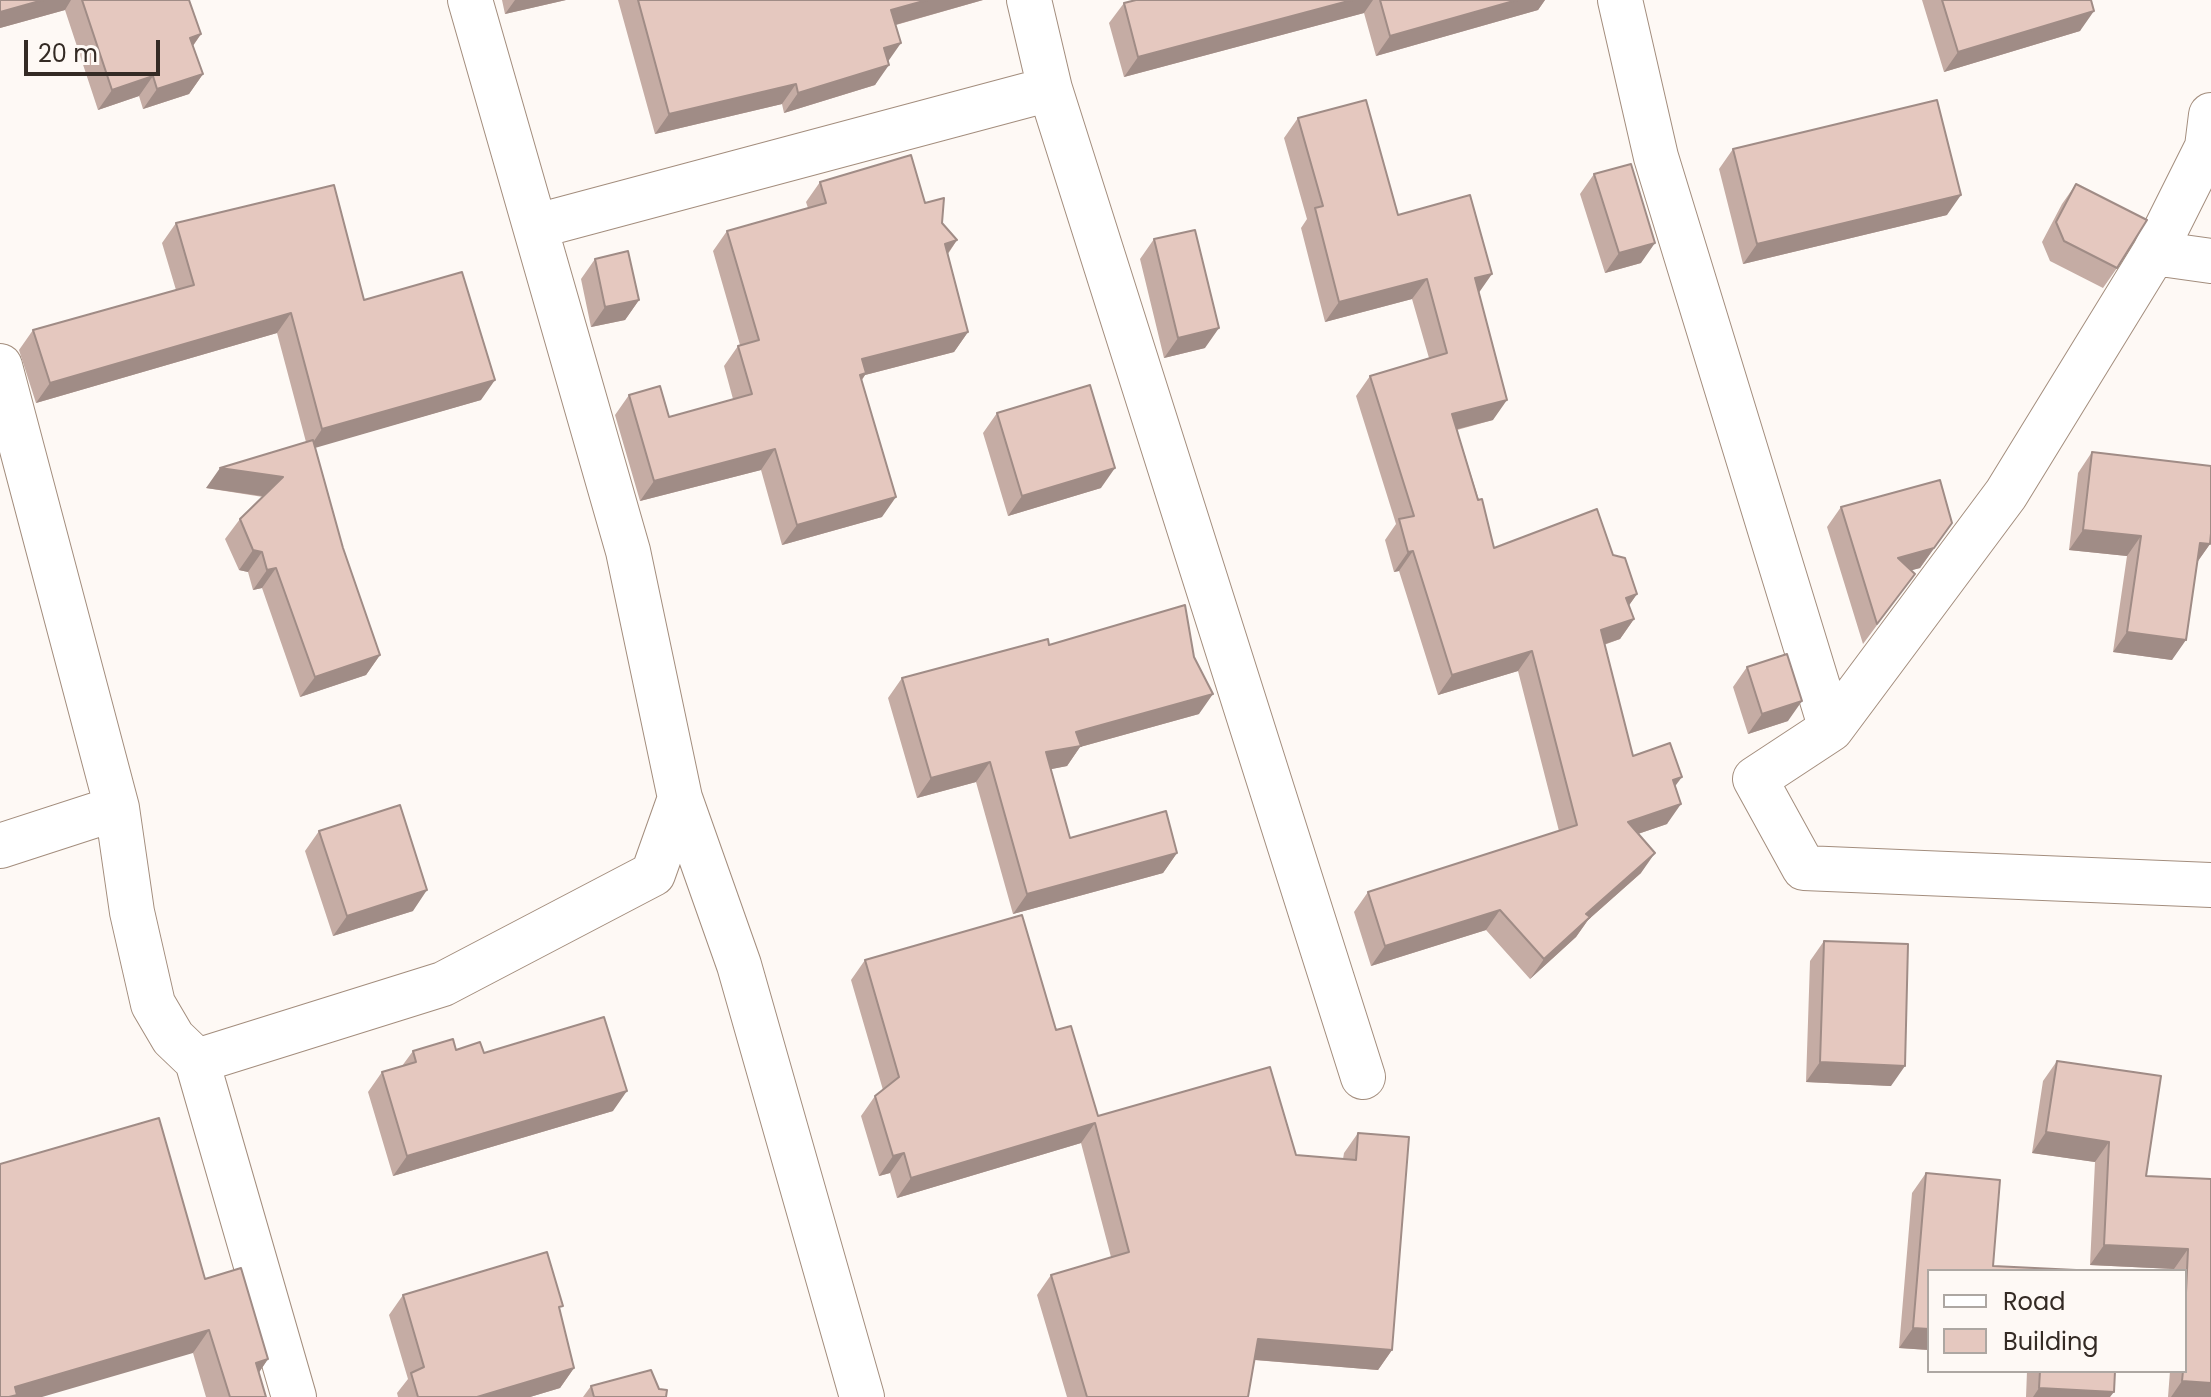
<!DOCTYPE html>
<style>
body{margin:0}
#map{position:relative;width:2211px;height:1397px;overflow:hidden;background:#fef9f5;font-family:Poppins,sans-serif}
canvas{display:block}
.legend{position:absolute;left:1927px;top:1269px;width:260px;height:104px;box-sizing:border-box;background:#fef9f5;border:2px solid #ada7a2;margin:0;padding:10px 14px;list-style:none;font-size:24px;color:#342b25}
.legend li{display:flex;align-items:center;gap:16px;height:40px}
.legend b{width:40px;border:2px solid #ada7a2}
.scale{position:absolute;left:24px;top:40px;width:136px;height:36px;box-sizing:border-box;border:4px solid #342b25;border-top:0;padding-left:10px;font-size:24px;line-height:28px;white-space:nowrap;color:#342b25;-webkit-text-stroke:6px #fef9f5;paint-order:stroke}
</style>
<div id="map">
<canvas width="2211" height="1397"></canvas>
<ul class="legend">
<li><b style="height:10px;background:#fff"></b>Road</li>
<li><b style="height:22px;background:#e5c8bf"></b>Building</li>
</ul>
<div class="scale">20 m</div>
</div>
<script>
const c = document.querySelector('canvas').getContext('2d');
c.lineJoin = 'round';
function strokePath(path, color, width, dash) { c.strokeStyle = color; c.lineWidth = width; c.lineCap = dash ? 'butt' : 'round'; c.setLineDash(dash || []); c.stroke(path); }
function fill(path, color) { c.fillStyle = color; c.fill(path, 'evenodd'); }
const minor = new Path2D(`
 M470 0 628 551 680 798 739 965 862 1397
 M1029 0 1050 89 1363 1077
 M1620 0 1656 157 1831 729
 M2211 115 2207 147 2154 253 2006 494 1831 729 1755 779 1804 868 2211 885
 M537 226 1050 89
 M2154 253 2211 261
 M0 366 117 808 132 912 153 1004 173 1038 197 1061 294 1397
 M0 846 117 808
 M197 1061 443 984 653 874 680 798`);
strokePath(minor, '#a38d7d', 46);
strokePath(minor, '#fff', 44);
fill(new Path2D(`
 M0 0H189L201 34 193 46 203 74 189 94 143 109 139 96 98 110 65 10 0 28Z
 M502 0H566L505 14Z
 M618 0H983L896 25 888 62 875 85 784 113 782 104 655 134Z
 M1136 0H1545L1538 10 1376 56 1364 13 1124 77 1109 23 1124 3Z
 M1922 0H2091L2080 31 1944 72Z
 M1298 118 1479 292 1493 420 1457 430 1494 548 1613 555 1637 594 1629 605 1634 619 1620 639 1604 645 1633 756 1675 786 1667 824 1638 834 1641 873 1588 920 1576 937 1530 979 1486 930 1371 966 1354 912 1368 892 1559 831 1518 671 1438 695 1399 571 1394 572 1385 540 1396 524 1356 396 1370 376 1429 358 1412 299 1325 322 1301 228 1307 219 1284 138Z
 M1733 149 1947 215 1743 264 1719 169Z
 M1594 174 1641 263 1605 273 1580 194Z
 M820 182 925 203 957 240 948 254 968 332 954 352 865 375 862 380 882 517 782 545 761 470 640 501 615 415 629 395 669 417 733 399 724 366 738 346 740 345 713 251 727 231 808 208 806 202Z
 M2076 184 2117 268 2103 288 2050 261 2042 242 2062 204Z
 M176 223 364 300 481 400 315 447 343 548 380 655 366 675 300 697 262 588 253 590 248 572 239 570 225 539 240 519 263 497 206 488 306 442 277 333 36 403 19 350 33 330 176 290 162 243Z
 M1154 239 1205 348 1164 358 1140 259Z
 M595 259 639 300 625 320 591 327 581 279Z
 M997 413 1101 488 1008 516 983 433Z
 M2092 452 2210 544 2197 562 2172 660 2113 652 2127 556 2069 550 2078 473Z
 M1841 507 1952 523 1920 568 1911 570 1915 574 1863 644 1827 527Z
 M1049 645 1199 714 1080 747 1067 766 1051 769 1070 838 1177 853 1163 873 1013 914 976 782 917 798 888 698 902 678Z
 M1747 667 1788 721 1748 734 1733 687Z
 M319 831 413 911 333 936 305 851Z
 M1824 941 1891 1086 1806 1082 1810 961Z
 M865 960 1056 1030 1098 1116 1296 1155 1343 1159 1344 1153 1358 1133 1392 1350 1378 1370 1254 1360 1248 1397H1067L1037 1295 1051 1275 1111 1257 1081 1143 897 1198 890 1173 879 1176 861 1116 875 1096 883 1090 851 980Z
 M456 1050 484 1053 613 1111 393 1176 368 1092 382 1072 402 1066 413 1051Z
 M2057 1061 2146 1176 2211 1179V1397H2168L2170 1371H2185V1271H2173L2174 1269 2090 1265 2095 1162 2032 1153 2043 1081Z
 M1926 1173 1929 1350 1899 1348 1912 1193Z
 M205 1279 268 1359 259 1372 266 1397H206L193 1353Z
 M403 1295 560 1311 574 1368 560 1388 530 1397H398L397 1393 408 1379 389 1315Z
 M2027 1371H2115L2110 1397H2026Z
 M591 1386 659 1389 666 1397H583Z`), '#c5aca4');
fill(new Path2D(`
 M43 0H71L65 10 0 28V12Z
 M515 0H566L505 14Z
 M927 0H983L877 30 891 10Z
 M1352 0H1373L1364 13 1124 77 1138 57Z
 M1517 0H1545L1538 10 1376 56 1390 36Z
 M2094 11 2080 31 1944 72 1958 52Z
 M201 34 187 54 190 38Z
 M901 43 887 63 884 48Z
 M889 65 875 85 784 113 798 93Z
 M203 74 189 94 143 109 157 89Z
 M153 76 139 96 98 110 112 90Z
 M796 84 782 104 655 134 669 114Z
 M1961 195 1947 215 1743 264 1757 244Z
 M957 240 943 260 945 244Z
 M1655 243 1641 263 1605 273 1619 253Z
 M1492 274 1478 294 1475 278Z
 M1427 279 1412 299 1325 322 1339 302Z
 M639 300 625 320 591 327 605 307Z
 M291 313 277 333 36 403 50 383Z
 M1219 328 1205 348 1164 358 1178 338Z
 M968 332 954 352 865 375 852 393 862 359Z
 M495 380 481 400 308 450 322 429Z
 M1507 400 1493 420 1438 434 1452 414Z
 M775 449 761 470 640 501 654 481Z
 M220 468 283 477 269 497 206 488Z
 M1115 468 1101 488 1008 516 1022 496Z
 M896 497 882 517 782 545 797 525Z
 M1952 523 1920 568 1884 578 1898 558Z
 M2083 530 2141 536 2127 556 2069 550Z
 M2200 543 2210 544 2196 564Z
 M253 550 262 552 248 572 239 570Z
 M1413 551 1399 571 1394 572 1408 552Z
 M276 568 262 588 253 590 267 570Z
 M1637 594 1623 614 1626 598Z
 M1634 619 1620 639 1587 650 1601 630Z
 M2127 632 2186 640 2172 660 2113 652Z
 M1532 651 1518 671 1438 695 1452 675Z
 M380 655 366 675 300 697 315 677Z
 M1213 694 1199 714 1080 747 1067 766 1032 773 1046 752 1076 732Z
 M1802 701 1788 721 1748 734 1762 714Z
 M990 762 976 782 917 798 931 778Z
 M1682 777 1667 797 1673 780Z
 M1681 804 1667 824 1614 842 1628 822Z
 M1177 853 1163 873 1013 914 1027 894Z
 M1655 853 1641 873 1588 920 1576 937 1530 979 1544 959 1586 914Z
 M427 890 413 911 333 936 347 916Z
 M1500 910 1486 930 1371 966 1385 946Z
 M1820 1062 1905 1066 1891 1086 1806 1082Z
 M627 1091 613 1111 393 1176 407 1156Z
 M1095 1123 1081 1143 897 1198 911 1178Z
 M2046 1132 2109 1142 2095 1162 2032 1153Z
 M904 1153 890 1173 879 1176 893 1156Z
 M2104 1245 2188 1249 2174 1269 2090 1265Z
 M1913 1328 1929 1329V1350L1899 1348Z
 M209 1330 193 1353 42 1397H8L15 1387Z
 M1258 1339 1392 1350 1378 1370 1244 1359Z
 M268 1359 252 1383 256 1363Z
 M574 1368 560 1388 530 1397H477Z
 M2182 1381 2211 1383V1397H2171Z
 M2039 1388 2114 1392 2110 1397H2033Z`), '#a08c86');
const building = new Path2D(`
 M0 0H43L0 12Z
 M82 0H189L201 34 190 38 203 74 157 89 153 76 112 90Z
 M638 0H927L891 10 901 43 884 48 889 65 798 93 796 84 669 114Z
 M1136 0H1352L1138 57 1124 3Z
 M1380 0H1517L1390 36Z
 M1942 0H2091L2094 11 1958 52Z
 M1366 100 1398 215 1470 195 1492 274 1475 278 1507 400 1452 414 1478 500 1482 499 1494 548 1597 509 1613 555 1625 558 1637 594 1626 598 1634 619 1601 630 1633 756 1670 743 1682 777 1673 780 1681 804 1628 822 1655 853 1586 914 1590 917 1544 959 1500 910 1385 946 1368 892 1577 825 1532 651 1452 675 1413 551 1408 552 1399 519 1414 516 1370 376 1447 353 1427 279 1339 302 1315 208 1323 206 1298 118Z
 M1937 100 1961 195 1757 244 1733 149Z
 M911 155 925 203 944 198 942 223 957 240 945 244 968 332 862 359 866 373 860 375 896 497 797 525 775 449 654 481 629 395 660 386 669 417 752 394 738 346 759 340 727 231 826 203 820 182Z
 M1631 164 1655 243 1619 253 1594 174Z
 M2076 184 2147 220 2117 268 2064 241 2056 222Z
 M334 185 364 300 462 272 495 380 322 429 291 313 50 383 33 330 194 285 176 223Z
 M1195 230 1219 328 1178 338 1154 239Z
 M628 251 639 300 605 307 595 259Z
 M1090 385 1115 468 1022 496 997 413Z
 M313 440 343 548 380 655 315 677 276 568 267 570 262 552 253 550 240 519 283 477 220 468Z
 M2092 452 2211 466V533L2210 544 2200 543 2186 640 2127 632 2141 536 2083 530Z
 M1940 480 1952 523 1934 548 1898 558 1915 574 1877 624 1841 507Z
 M1185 605 1194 657 1213 694 1076 732 1081 746 1046 752 1070 838 1166 811 1177 853 1027 894 990 762 931 778 902 678 1048 639 1049 645Z
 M1787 654 1802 701 1762 714 1747 667Z
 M400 805 427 890 347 916 319 831Z
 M1022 915 1056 1030 1071 1026 1098 1116 1270 1067 1296 1155 1356 1160 1358 1133 1409 1137 1392 1350 1258 1339 1248 1397H1087L1051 1275 1129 1252 1095 1123 911 1178 904 1153 893 1156 875 1096 899 1077 865 960Z
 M1824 941 1908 944 1905 1066 1820 1062Z
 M604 1017 627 1091 407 1156 382 1072 416 1062 413 1051 453 1039 456 1050 480 1042 484 1053Z
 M2057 1061 2161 1076 2146 1176 2211 1179V1383L2182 1381 2183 1371H2185V1314L2188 1249 2104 1245 2109 1142 2046 1132Z
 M159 1118 205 1279 241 1268 268 1359 256 1363 266 1397H230L209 1330 15 1387 17 1395 9 1397H0V1164Z
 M1926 1173 2000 1180 1993 1266 2097 1271H1929V1329L1913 1328Z
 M547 1252 563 1306 559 1307 574 1368 477 1397H418L411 1373 424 1367 403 1295Z
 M651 1370 659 1389 667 1390 666 1397H594L591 1386Z
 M2040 1371H2115L2114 1392 2039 1388Z`);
fill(building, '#e5c8bf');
strokePath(building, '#a08c86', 2);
</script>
